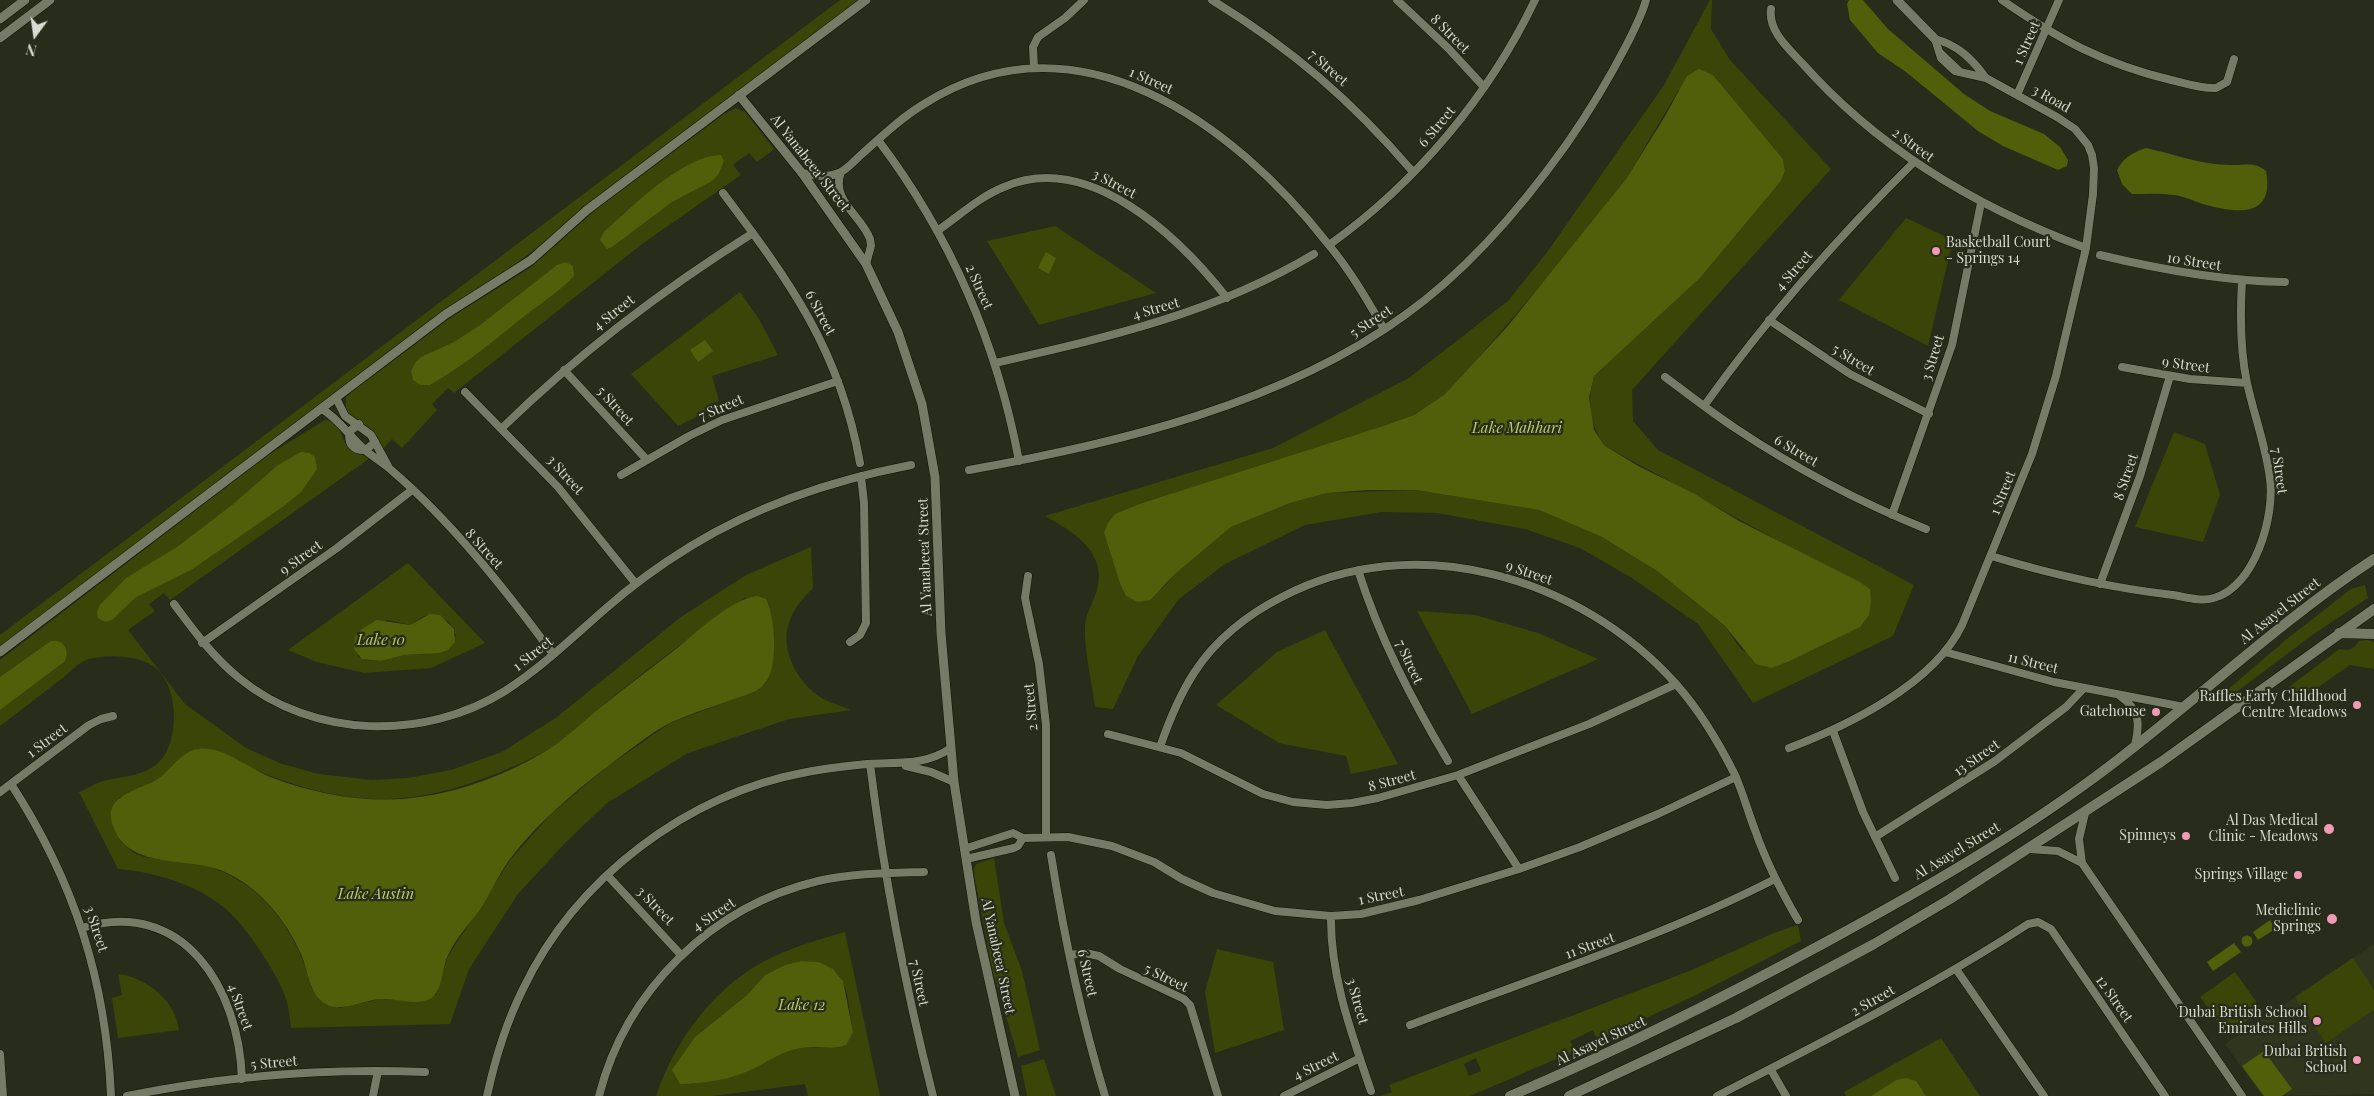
<!DOCTYPE html>
<style>
body{margin:0}
#map{position:relative;width:2374px;height:1096px;overflow:hidden;background:#282c1b;font-family:"Playfair Display",serif}
canvas{display:block}
.north{position:absolute;left:10px;top:10px;width:50px;height:50px;-webkit-text-stroke:4px #282c1b;paint-order:stroke;rotate:194deg;font-size:14px;font-weight:700;line-height:20px;text-align:center;color:#d9dcd1}
.north::after{content:'';display:block;margin:auto;width:18px;height:22px;background:#d9dcd1;clip-path:polygon(50% 0,100% 100%,50% 72%,0 100%)}
</style>
<div id="map">
<canvas width="2374" height="1096"></canvas>
<div class="north">N</div>
</div>
<script>
const c = document.querySelector('canvas').getContext('2d');
c.lineJoin = 'round';
function fill(path, color) { c.fillStyle = color; c.fill(path, 'evenodd'); }
function strokePath(path, color, width, dash) { c.strokeStyle = color; c.lineWidth = width; c.lineCap = dash ? 'butt' : 'round'; c.setLineDash(dash || []); c.stroke(path); }
function drawText(font, color, halo, rows, align = 'center') {
  c.font = font + ' "Playfair Display",serif'; c.lineWidth = 4.5; c.setLineDash([]); c.textBaseline = 'middle'; c.strokeStyle = halo; c.fillStyle = color; for (const [text, x, y, turn = 0] of rows) {
    c.save(); c.translate(x, y); c.rotate((+turn || 0) * Math.PI / 180); c.textAlign = isNaN(turn) ? turn : align; if (halo) c.strokeText(text, 0, 0); c.fillText(text, 0, 0); c.restore();
  }
}
fill(new Path2D(`
 M2374 944V1094L2262 1096 2225 1044Z`), '#30361e');
fill(new Path2D(`
 M840 0H866L0 652V635Z
 M1710 0H1712L1711 29 1730 60 1831 169 1632 390 1633 421 1658 450 1914 585 1893 636 1753 703 1698 624 1632 578 1580 548 1525 529 1437 513 1381 512 1305 525 1225 564 1179 599 1138 656 1113 709 1095 707C1092 683 1084 650 1085 627 1085 615 1094 601 1097 590 1108 552 1072 531 1045 516L1273 448 1409 378 1508 301 1548 251 1664 85ZM1713 75 1783 159 1785 171 1781 181 1700 278 1594 376C1587 404 1589 422 1605 446L1786 545 1830 642 1788 662 1772 668 1741 649 1724 625 1657 571 1602 537 1539 510 1416 490 1327 493 1290 503 1231 527 1175 574 1162 589 1126 596 1120 584 1104 533 1142 503 1383 426 1414 415 1445 394 1474 363 1565 257 1626 179 1678 91Z
 M736 108 745 112 774 149 757 162 749 153 733 165 741 175 642 244 454 393 448 388 432 404 437 410 402 448 392 439 382 450 374 432 346 412V397L353 391 450 318 530 268 599 207 724 114Z
 M1906 218 1953 240 1928 346 1839 300Z
 M1055 226 1156 293 1039 325 987 241Z
 M740 292 759 319 778 355 712 376 719 401 710 404 712 409 678 426 631 374Z
 M325 420C345 421 337 436 348 446 353 452 363 454 370 458L170 600 164 593 149 604 155 611 128 630 185 704 246 748 282 764 319 774 372 780 408 778 451 770 502 752 557 717 681 617 746 575 811 547 813 588C803 598 793 609 789 623 780 648 796 679 816 694 825 702 840 705 851 710L789 719 688 753 607 803 565 843 518 894 469 969 450 1024 291 1028C290 1020 289 1010 287 1002 280 976 243 921 221 905 192 883 154 872 118 869L79 792C87 789 95 783 103 781 123 776 144 777 160 761 179 741 179 689 157 669 142 655 103 653 84 661 76 665 68 674 60 680 40 695 20 711 0 726V660L268 455ZM746 597 766 683 756 691 670 723 607 767 551 814 511 859 448 956 436 995 413 1001 381 999 339 1008 312 989C298 931 259 876 197 864 181 861 150 860 136 854 130 851 124 844 119 839V798C133 792 149 786 161 778 180 765 182 747 209 749 306 795 379 819 485 778 509 769 532 759 554 746 579 730 601 706 624 688 664 657 704 626 746 597Z
 M2174 432 2205 444 2220 495 2203 542 2135 527Z
 M408 563 485 643 431 668 364 673 317 662 288 650ZM424 616 448 621 454 629 456 636 427 654 404 655 381 661 367 660 358 656 387 620 410 625Z
 M2365 585 2368 598 2315 633 2223 702 2218 698 2288 638 2351 589Z
 M1417 611 1475 615 1538 633 1598 659 1472 714Z
 M1325 630 1398 764 1351 774 1346 756 1279 743 1216 705 1277 652Z
 M2367 640 2374 642V669L2350 665 2300 700 2298 697 2292 701 2285 690 2339 649C2350 651 2353 650 2359 641Z
 M994 858 1004 923 1022 971 1040 1050 1018 1057 993 972 975 880 974 869 976 864Z
 M1798 925 1801 941 1694 996 1598 1040 1593 1030 1570 1041 1575 1051 1470 1096H1381L1392 1092 1389 1085 1687 972 1774 933ZM1476 1058 1481 1071 1469 1076 1464 1064Z
 M845 932 880 1096H808L805 1084 712 1096H656C675 1039 718 982 773 957 796 946 821 939 845 932ZM801 961C851 963 846 992 853 1032L839 1048 802 1047 782 1053 740 1074 719 1080 690 1084 689 1048 695 1037 747 995 765 975 785 965Z
 M1217 949 1273 962 1284 1030 1215 1053 1205 992Z
 M2353 958 2374 990V1010L2326 1043 2295 997Z
 M2235 972 2262 1010 2227 1035 2200 997Z
 M118 974C146 977 176 1001 179 1030L118 1038 112 998 122 995Z
 M1941 1038 1980 1096H1926L1924 1092 1896 1080 1871 1096H1846L1844 1092 1851 1088Z
 M1044 1059 1056 1096H1027L1021 1066Z`), '#3b4507');
fill(new Path2D(`
 M1849 0H1863L1888 29 1964 94 1990 111 2044 134 2060 147 2068 160 2067 166 2058 170 2003 146 1978 131 1906 72 1878 53 1850 20 1847 4Z
 M1699 69 1713 75 1783 159 1785 171 1781 181 1700 278 1594 376 1589 398 1594 430 1605 446 1640 467 1693 493 1739 521 1860 582 1870 589 1871 602 1869 615 1860 627 1788 662 1772 668 1756 664 1724 625 1657 571 1602 537 1539 510 1416 490H1368L1327 493 1290 503 1231 527 1175 574 1150 600 1138 602 1126 596 1120 584 1104 533 1108 523 1115 514 1142 503 1383 426 1414 415 1445 394 1507 327 1626 179 1664 118 1687 76Z
 M2146 148C2174 154 2205 166 2234 165 2247 165 2255 162 2266 171 2275 218 2237 214 2203 204 2193 201 2184 196 2174 195 2160 193 2145 194 2132 194L2122 184 2117 170C2124 157 2132 153 2146 148Z
 M721 155 724 161 718 175 712 181 672 202 612 247 607 249 600 240 604 232C632 207 682 156 721 155Z
 M1046 252 1056 258 1049 274 1038 268Z
 M566 262 573 266 574 276C557 294 536 306 517 322 489 345 461 367 430 385H421L413 380 411 371 415 363 421 357 454 342 479 326 557 265Z
 M705 340 713 351 698 362 690 350Z
 M301 452 309 453 315 457 317 469 301 492 284 506 191 570 136 597 112 620 105 622 98 618 97 612 99 606 126 578 177 547 232 505 278 465Z
 M757 596 766 599C775 617 779 667 765 683 763 686 759 689 756 691 729 702 699 710 672 722 655 730 639 743 624 754 584 784 541 818 510 859 499 874 491 892 481 908 470 923 456 938 448 955 442 967 443 992 430 999 416 1006 396 998 381 999 364 1000 341 1013 326 1004 309 995 308 970 301 954 286 920 260 888 225 872 189 856 133 870 115 831 112 823 109 816 112 808 118 794 140 788 153 782 169 774 180 751 198 749 223 745 250 770 273 778 321 796 375 805 426 796 467 790 520 769 555 745 572 733 588 717 605 704 628 685 653 667 676 649 697 632 731 599 757 596Z
 M430 614 440 615 454 629 455 642 448 650 439 653 404 655 381 661 362 659 354 649 355 637 362 629 377 620 410 625Z
 M51 641C63 639 70 649 65 661L0 710V677Z
 M2270 920 2275 929 2258 940 2253 932Z
 M2241.5 941a5.5 5.5 0 1 1 11 0a5.5 5.5 0 1 1-11 0Z
 M2234 943 2241 952 2213 971 2207 962Z
 M801 961 819 962 833 969 843 981 853 1032 846 1045C832 1051 816 1045 801 1048 783 1051 770 1060 755 1068 733 1079 705 1084 680 1084L672 1070 695 1037 747 995 765 975 785 965Z
 M2264 1051 2292 1089 2282 1096H2264L2242 1066Z
 M1906 1078 1916 1081 1926 1096H1871L1896 1080Z`), '#515e0a');
const minor = new Path2D(`
 M1212 0C1292 49 1352 101 1413 172
 M1397 0 1448 48 1484 87
 M2002 0C2058 39 2104 64 2171 80 2185 83 2201 89 2216 88L2227 82 2234 59
 M1771 9C1768 31 1788 48 1802 63 1879 150 1978 208 2086 248
 M1940 53 1959 71
 M1034 68 1033 47 1038 37 1065 18 1084 0
 M2017 95 2059 0
 M878 140C950 235 997 344 1019 461
 M841 172C830 200 862 216 870 239L871 246 866 264
 M802 173C814 176 827 178 839 173 847 170 855 160 862 154 882 136 901 118 924 104 1077 8 1233 123 1328 244 1350 270 1367 300 1384 329
 M723 193C790 282 840 350 860 463
 M937 231C959 216 979 197 1004 187 1089 150 1179 237 1227 298
 M1329 245C1416 183 1489 96 1535 0
 M2100 255C2162 270 2222 281 2285 282
 M1769 320 1850 374 1929 414
 M995 363C1105 338 1216 313 1314 254
 M2122 367 2190 379 2247 383
 M564 370 647 460
 M1665 377C1688 394 1711 412 1735 428 1795 468 1859 502 1926 529
 M465 392 558 487 636 584
 M336 398 345 416 371 435 388 466
 M1704 406C1767 318 1837 238 1914 162
 M322 409C339 419 350 437 365 450 373 457 382 462 390 469 451 521 505 589 553 654
 M359 424 350 431C347 443 353 451 366 450L375 442
 M502 428C579 353 662 290 753 233
 M969 470C1115 444 1283 404 1405 315 1468 270 1521 208 1566 145 1589 112 1609 79 1627 44 1634 30 1642 15 1646 0
 M621 475 689 436 722 420 838 381
 M1892 515 1952 345 1981 203
 M1991 556C2050 574 2111 588 2173 595 2185 597 2201 602 2214 598 2255 587 2275 516 2270 479 2266 446 2254 415 2247 383 2240 350 2240 315 2242 281
 M1358 570C1379 637 1412 700 1448 761
 M1028 576 1025 598 1039 664 1046 725V836
 M2100 584 2140 476 2170 376
 M174 604C194 631 213 657 239 678 313 739 425 741 505 691 541 668 572 638 604 610 631 586 660 565 691 546 758 505 833 480 911 465
 M850 642 860 635 866 623 864 503 861 476
 M202 643 337 548 412 490
 M1945 652 2054 682 2184 707
 M2120 696C2140 710 2140 723 2135 745
 M1833 731 1863 812 1895 878
 M1108 734 1181 753 1263 794 1293 802 1327 805 1352 803 1378 798 1458 775 1589 724 1676 684
 M1160 747C1169 721 1179 696 1194 673 1215 640 1248 614 1282 597 1413 528 1580 576 1676 684 1700 711 1719 743 1735 775 1743 793 1748 812 1755 830 1766 862 1781 891 1798 920
 M1789 748C1847 726 1934 684 1962 625L2032 454 2056 376 2086 248 2093 194 2094 168 2092 155 2088 145 2075 129 2057 117 1986 78 1955 71 1941 58 1935 39C1958 45 1972 59 1986 78
 M870 764C884 876 905 986 933 1096
 M906 766 931 772 954 782
 M1458 775 1519 869
 M11 784C74 881 106 980 111 1096
 M0 792 89 725 101 719 113 716
 M2085 813 2079 839 2082 863 2242 1096
 M1875 837 1995 761 2066 707 2084 688
 M964 849 1013 833 1023 838 1068 837 1112 846 1154 862 1182 879 1213 893 1275 911 1331 916 1361 914 1419 900 1519 869 1580 847 1658 814 1736 777
 M2029 849 2058 851 2082 863
 M1051 855C1064 936 1081 1017 1105 1096
 M966 859 1014 848 1018 846 1023 838
 M608 876 681 955
 M1331 916C1330 976 1352 1035 1371 1091
 M82 928C184 897 239 989 242 1079
 M1070 955 1085 953 1099 956 1120 969 1184 999 1190 1005 1218 1096
 M1956 969 2044 1096
 M1410 1025C1533 978 1658 939 1775 879
 M0 1054 3 1096
 M1771 1070 1786 1096
 M127 1096C225 1076 326 1068 425 1072
 M373 1096 378 1071
 M487 1096C495 1059 506 1023 523 989 576 878 687 794 807 772 827 768 847 766 867 764 897 762 925 766 951 748
 M599 1096C626 990 712 906 818 881 853 873 889 873 924 872
 M1284 1096 1360 1058
 M1717 1096C1822 1042 1928 989 2028 924L2038 922 2051 929 2165 1096`);
const tertiary = new Path2D(`
 M1897 0 1935 39
 M0 19 25 0
 M0 38 50 0
 M739 95 802 173 866 264 898 332 922 404 935 477 941 633 954 782 976 922 1015 1096
 M0 652 446 314 531 260 587 210 866 0`);
const secondary = new Path2D(`
 M2339 633 2374 634
 M1510 1096C1619 1050 1725 997 1828 941 1920 891 2011 839 2095 777 2190 707 2275 624 2374 559
 M1569 1096 1736 1018 1874 944 1950 899 2161 762 2374 609`);
strokePath(minor, '#111405', 9);
strokePath(tertiary, '#111405', 10);
strokePath(secondary, '#111405', 11);
strokePath(minor, '#767b67', 8);
strokePath(tertiary, '#767b67', 9);
strokePath(secondary, '#767b67', 10);
for (const [x, y, r, color] of [
 [1936,251,5,"#f09ab6"],
 [2357,705,5,"#f09ab6"],
 [2156,712,5,"#f09ab6"],
 [2329,829,6,"#f09ab6"],
 [2186,836,5,"#f09ab6"],
 [2298,875,5,"#f09ab6"],
 [2332,919,6,"#f09ab6"],
 [2317,1021,5,"#f09ab6"],
 [2357,1060,5,"#f09ab6"]
]) { const dot = new Path2D(); dot.arc(x, y, r, 0, 2 * Math.PI); c.fillStyle = color; c.fill(dot); strokePath(dot, '#282c1b', 2); }
drawText('14px', '#d9dcd1', '#282c1b', [
 ["8 Street",1450,34,45],
 ["1 Street",2027,43,-66],
 ["7 Street",1328,68,41],
 ["1 Street",1151,81,24],
 ["3 Road",2051,99,29],
 ["6 Street",1437,127,-50],
 ["2 Street",1913,145,36],
 ["Al Yanabeea' Street",810,163,52],
 ["3 Street",1114,184,27],
 ["10 Street",2194,262,9],
 ["4 Street",1794,271,-49],
 ["2 Street",979,287,66],
 ["4 Street",1156,309,-16],
 ["4 Street",614,313,-38],
 ["6 Street",820,313,62],
 ["5 Street",1371,322,-33],
 ["3 Street",1933,358,-73],
 ["5 Street",1853,360,31],
 ["9 Street",2186,365,8],
 ["5 Street",615,406,48],
 ["7 Street",721,408,-23],
 ["6 Street",1796,451,30],
 ["7 Street",2279,471,82],
 ["3 Street",565,475,48],
 ["8 Street",2126,477,-71],
 ["1 Street",2003,493,-68],
 ["8 Street",484,549,48],
 ["Al Yanabeea' Street",925,557,-92],
 ["9 Street",301,558,-36],
 ["9 Street",1529,573,19],
 ["Al Asayel Street",2280,611,-38],
 ["1 Street",533,654,-38],
 ["7 Street",1409,662,65],
 ["11 Street",2033,663,14],
 ["2 Street",1031,707,-95],
 ["1 Street",47,741,-37],
 ["13 Street",1977,758,-35],
 ["8 Street",1392,781,-15],
 ["Al Asayel Street",1957,851,-31],
 ["1 Street",1381,896,-11],
 ["3 Street",655,906,46],
 ["4 Street",714,915,-34],
 ["3 Street",96,929,72],
 ["11 Street",1590,946,-20],
 ["Al Yanabeea' Street",998,956,78],
 ["6 Street",1087,973,77],
 ["5 Street",1166,978,26],
 ["7 Street",919,983,78],
 ["12 Street",2114,999,55],
 ["3 Street",1357,1001,74],
 ["2 Street",1873,1001,-30],
 ["4 Street",240,1007,70],
 ["Al Asayel Street",1601,1041,-25],
 ["5 Street",274,1063,-5],
 ["4 Street",1316,1066,-26]
]);
drawText('14px', '#d9dcd1', '#282c1b', [
 ["Basketball Court",1946,243,"left"],
 ["- Springs 14",1946,259,"left"],
 ["Raffles Early Childhood",2347,697],
 ["Centre Meadows",2347,713],
 ["Gatehouse",2146,712],
 ["Al Das Medical",2318,821],
 ["Clinic - Meadows",2318,837],
 ["Spinneys",2176,836],
 ["Springs Village",2288,875],
 ["Mediclinic",2321,911],
 ["Springs",2321,927],
 ["Dubai British School",2307,1013],
 ["Emirates Hills",2307,1029],
 ["Dubai British",2347,1052],
 ["School",2347,1068]
], 'right');
drawText('italic 15px', '#bad067', '#282c1b', [
 ["Lake Mahhari",1517,428],
 ["Lake 10",381,640],
 ["Lake Austin",376,894],
 ["Lake 12",802,1005]
]);
</script>
